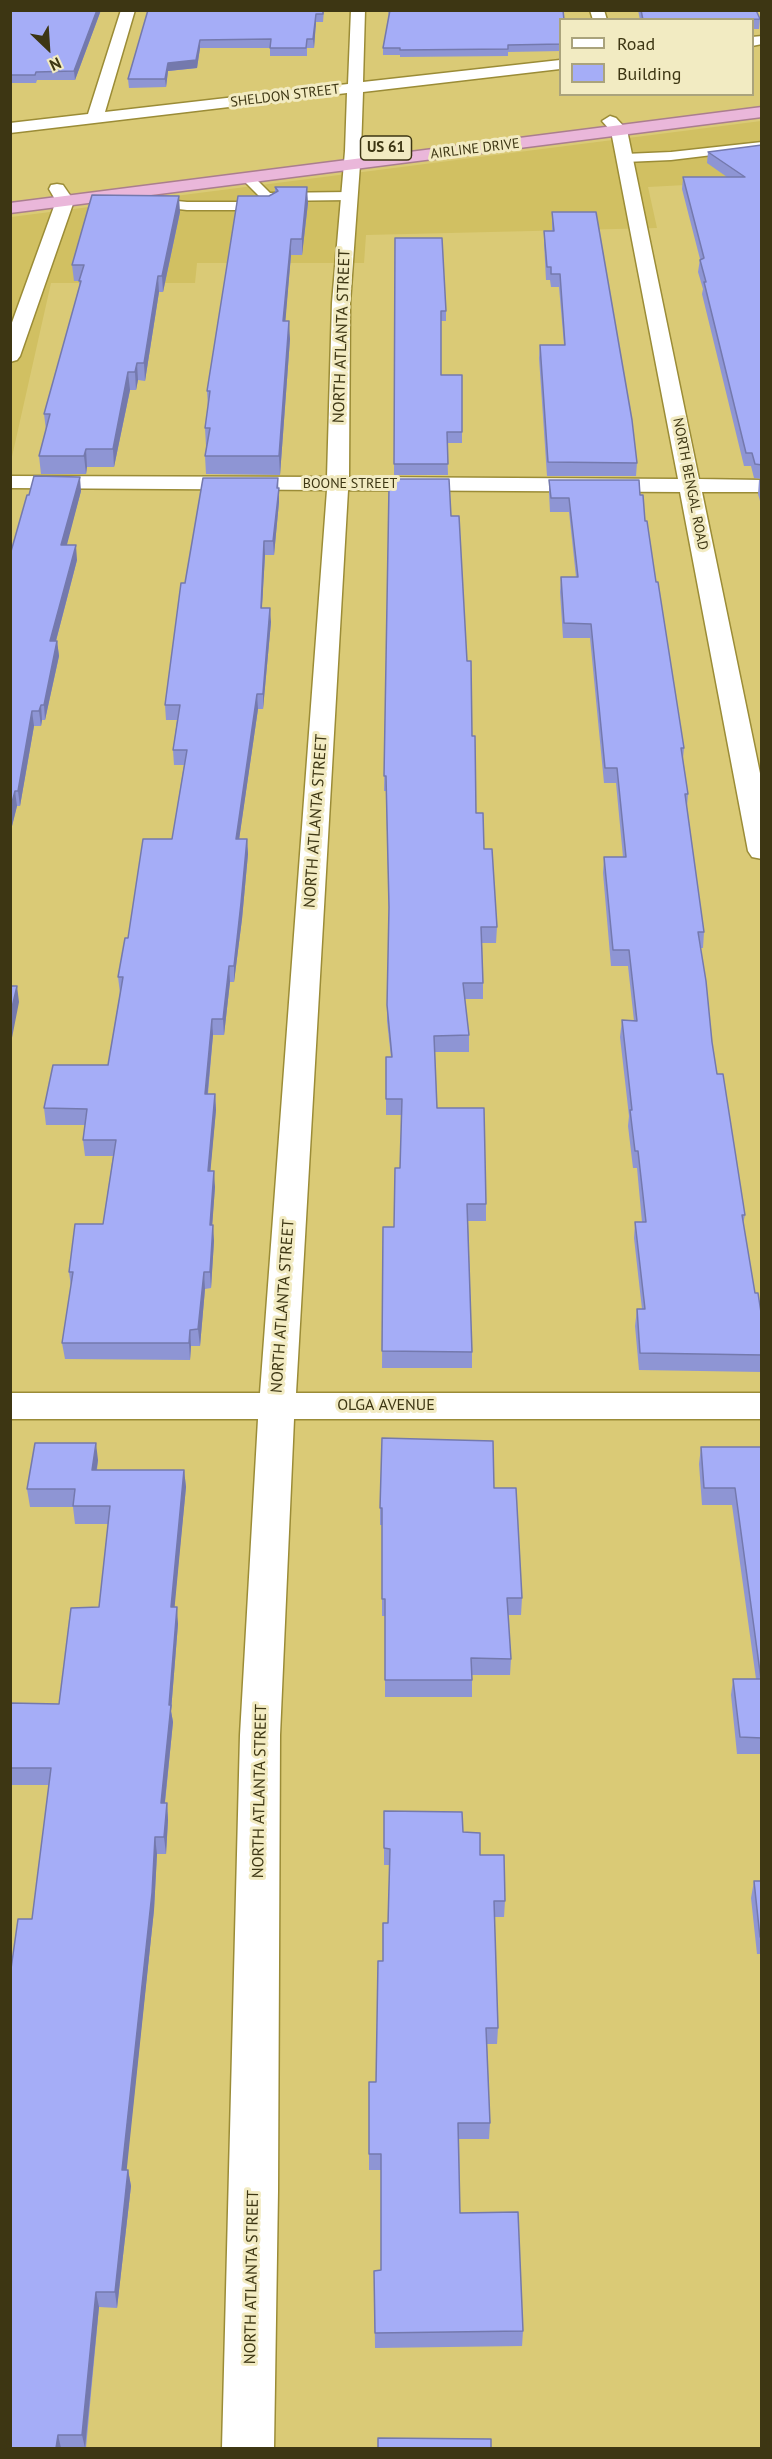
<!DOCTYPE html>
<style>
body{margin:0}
#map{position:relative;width:772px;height:2459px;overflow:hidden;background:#daca76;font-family:"PT Sans",sans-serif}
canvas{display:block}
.frame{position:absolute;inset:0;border:12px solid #3d3613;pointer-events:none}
.legend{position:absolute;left:559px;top:18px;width:195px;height:78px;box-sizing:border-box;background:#f2ebc2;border:2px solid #aaa37c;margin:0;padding:8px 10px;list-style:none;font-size:18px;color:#3d3613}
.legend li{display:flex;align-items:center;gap:12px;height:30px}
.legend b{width:30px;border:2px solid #aaa37c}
.north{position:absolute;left:18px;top:18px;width:60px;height:60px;-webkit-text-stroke:4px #f2ebc2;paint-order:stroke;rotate:155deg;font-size:16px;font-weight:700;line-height:24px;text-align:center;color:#3d3613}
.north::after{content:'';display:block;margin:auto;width:21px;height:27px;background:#3d3613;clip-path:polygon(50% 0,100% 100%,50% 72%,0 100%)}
</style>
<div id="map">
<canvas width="772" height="2459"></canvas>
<div class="frame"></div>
<ul class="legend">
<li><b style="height:8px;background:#fff"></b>Road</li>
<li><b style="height:16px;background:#a5adf7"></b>Building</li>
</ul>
<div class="north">N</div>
</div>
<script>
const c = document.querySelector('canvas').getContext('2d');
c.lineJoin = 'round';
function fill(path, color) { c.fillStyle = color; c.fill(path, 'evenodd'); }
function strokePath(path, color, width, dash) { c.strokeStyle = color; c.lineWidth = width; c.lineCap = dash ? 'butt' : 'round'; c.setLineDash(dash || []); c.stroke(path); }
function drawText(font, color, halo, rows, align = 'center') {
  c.font = font + ' "PT Sans",sans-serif'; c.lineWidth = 6; c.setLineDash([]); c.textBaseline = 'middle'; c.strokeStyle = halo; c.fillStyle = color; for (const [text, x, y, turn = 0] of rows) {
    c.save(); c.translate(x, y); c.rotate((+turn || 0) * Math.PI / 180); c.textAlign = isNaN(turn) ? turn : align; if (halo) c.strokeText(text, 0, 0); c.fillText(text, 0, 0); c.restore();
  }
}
fill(new Path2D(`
 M761 121V181L648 187 657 228 366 235 364 263H197L195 283H51L11 461V217Z`), '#d1c062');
const service = new Path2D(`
 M762 142V149L671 160 625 162 619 158 625 154 671 152Z
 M248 174 252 175 270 193 349 192 355 196 349 200 267 201 263 200 244 181V175Z
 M146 198 187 202H270L276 206 270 210H187L142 205 140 202Z`);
const minor = new Path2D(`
 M121 10H135L105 112 348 84 351 10H365L363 82 560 60V69L363 92 361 151 350 303 349 477 678 479 611 131 602 121 610 116 616 118 627 130 699 479 762 480V492H702L762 783V859L752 857 748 851 680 492 348 490 296 1393H762V1419H294L280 1735 278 2191 274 2448H222L240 1735 258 1419H10V1393H260L327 490 10 488V476L327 477 332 303 345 151 347 93 10 133V123L88 114Z
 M590 10H604L607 20H593Z
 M762 36V44L752 46V37Z
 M57 184 63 185 74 201 20 356 17 360 10 362V328L56 201 49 189 51 185Z`);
const trunk = new Path2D(`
 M762 107V117L10 213V203Z`);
strokePath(service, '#9b8c37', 3);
strokePath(minor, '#9b8c37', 3);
strokePath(trunk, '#aa7e8e', 3);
fill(service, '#fff');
fill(minor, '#fff');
fill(trunk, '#eab7da');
fill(new Path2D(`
 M10 10H101L75 80H37L36 83H10Z
 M148 10H324L323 22H316L314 48H307V56H270V48H200L197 68 168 71 166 87 129 88 128 79Z
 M388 10H563L561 20V51L508 52V56L400 57V55H383V48L389 15Z
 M638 10H756L760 19 759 29H753V20H640Z
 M762 145V479L754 478 751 466H744L702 294 703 289 698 272 700 259 682 189 683 177H727L707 163 708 152Z
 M275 187 308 203 302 255H291L285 321 290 339 280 475 206 474 205 456 207 446H206L205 428 208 407 207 391 269 196 275 192Z
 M180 212 163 292H159L145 381 138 380 136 390H130L114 467H87L86 474H41L39 456 46 430 44 414 80 288 79 281H74L72 265Z
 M552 212 637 463 636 476H547L539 358 540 345H564L559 287H551L550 280H546L544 243V231H552Z
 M395 238 446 311V321H441V375H462V443H447L448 475H394Z
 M278 478 279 502 274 555H265L262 608 271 622 263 709H258L239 839H247L248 854 242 919 234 982H230L224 1035H213L208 1094H215L216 1110 210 1171 215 1187 212 1225 214 1241 211 1288 205 1289 200 1346H191L190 1360 65 1359 62 1343 71 1287 69 1272 103 1224 113 1156H85L83 1140 85 1125H46L44 1108 108 1065 120 993 118 977 128 938 172 839 184 765H174L173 750 177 720H166L165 705 185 583Z
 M549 480 640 495 656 582 684 748 683 759 688 794 687 807 704 932 703 948H700L712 1042 717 1074 745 1215 743 1224 755 1293 762 1319V1372L639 1370 635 1326 637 1309H642L634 1238 635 1222H642L637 1168H633L628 1126 629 1116 620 1037 622 1020 634 1021 628 966H611L603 873 604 857H623L616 783H604L590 638H563L560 592 561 577H576L569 512H550L549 493Z
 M759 480H762V508L758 494Z
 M389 487 451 516 472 736 476 813 484 849 497 927 496 943H482L483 983V999H465L469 1035V1052H435L437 1108 486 1204V1221H468L472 1352V1368H382L383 1227H394L400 1168 402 1115H386V1057H391L387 1021 389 916 386 791H384Z
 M81 491 66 545 77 560 56 641H57L59 656 45 720H42L41 726H34L20 806H17L10 834V555Z
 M701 1447H762V1754H737L731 1695 733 1679H756L732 1505H702L699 1464Z
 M98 1460 97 1470H184L186 1487 174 1607 178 1624 171 1711 173 1722 165 1803H167L168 1820 166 1854H157L154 1910 126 2170H128L131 2186 117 2308 99 2307 86 2448H10L32 1919 49 1785H10V1703L59 1704 99 1607 108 1524H75L73 1507H30L27 1489Z
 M494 1488 522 1598 521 1615H508L511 1659 510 1675H472V1697H385V1616H382V1525H380V1508Z
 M384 1811 463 1832 480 1855 505 1901 504 1917H494L498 2028 497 2044H487L490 2123 489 2139H459L460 2213 523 2331 522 2346 375 2348 374 2271 381 2270V2170H369V2154L376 2082 383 1961 388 1923 390 1865H384Z
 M754 1881H762V1954H757L751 1898Z`), '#8e95d4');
fill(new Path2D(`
 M97 10H101L75 80 74 71Z
 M316 14V22L314 48 313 39Z
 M200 40V48L197 68 168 71 166 87 165 79 168 63Z
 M307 187 308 203 302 255V239Z
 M179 196 180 212 163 292 162 276Z
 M291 239V255L284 338 283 321Z
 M158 276 159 292 145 381 144 363Z
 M289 321 290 339 280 475 279 456Z
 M137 363 138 380 136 390 135 372Z
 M128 372 130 390 114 467 113 449Z
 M86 449 87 467 86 474 84 456Z
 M80 477 81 491 63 560 61 545Z
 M279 488V502L274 555 273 541Z
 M264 541 265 555 261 622V608Z
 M76 545 77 560 52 656 50 641Z
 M270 608 271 622 263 709V694Z
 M57 641 59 656 45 720 44 705Z
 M257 694 258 709 237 854 236 839Z
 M41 705 42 720 41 726 39 711Z
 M32 711 34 726 20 806 18 791Z
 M15 791 17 806 10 834V810Z
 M247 839 248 854 242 919 234 982V966Z
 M229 966 230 982 224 1035 223 1019Z
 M17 986 19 1002 11 1043 10 1016Z
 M212 1019 213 1035 206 1110 205 1094Z
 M215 1094 216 1110 209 1187 208 1171Z
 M214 1171 215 1187 211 1242 210 1225Z
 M213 1225 214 1241 211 1288 210 1272Z
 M204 1272 205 1289 200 1346 198 1329Z
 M190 1330 191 1346 190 1360 189 1343Z
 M96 1443 98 1460 94 1487 92 1470Z
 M184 1470 186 1487 173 1624 171 1607Z
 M177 1607 178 1624 171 1711 173 1722 163 1820 161 1803Z
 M167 1803 168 1820 166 1854 164 1837Z
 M155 1837 157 1854 154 1910 125 2186 122 2170Z
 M128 2170 131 2186 117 2308 115 2292Z
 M96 2292 99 2307 85 2448 82 2435Z
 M58 2435 61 2448H56Z`), '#7479ad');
const building = new Path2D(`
 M10 10H97L74 71 36 72 35 75H10Z
 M148 10H323V14H316L313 39H307L306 48H270L271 39 200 40 196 60 168 63 165 79H128Z
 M390 10H563L564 20H561V44L508 45V49L400 50V48H383Z
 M641 10H756L760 19 643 20Z
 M762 145V465L755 464 752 453H746L704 282H706L700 260 704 258 683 177H745L708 152Z
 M275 187H307L302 239H291L283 321H289L279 456H205L210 428H205L210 391H207L238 196H269L278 191Z
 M92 195 179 196 162 276H158L144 363H137L135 372H128L113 449H86L84 456H39L50 414H44L81 281H79L84 265H72Z
 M552 212H596L632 420 637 463 548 462 540 345H565L560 274H551V267H547L544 231H554Z
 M395 238H442L446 311H441V375H462V432H447L448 464H394Z
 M34 476 80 477 61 545H76L50 641H57L44 705H41L39 711H32L18 791H15L10 810V555L27 495H29Z
 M203 478H278L277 488H279L273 541H264L261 608H270L263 694H257L236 839H247L241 903 234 966H229L223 1019H212L205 1094H215L208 1171H214L210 1225H213L210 1272H204L198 1329 190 1330 189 1343H62L73 1272H69L75 1224H103L116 1140H83L87 1109 44 1108 53 1065H108L123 977H118L125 938H128L143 839H172L187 750H173L180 705H165L181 583H185Z
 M394 479H449L451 516H459L467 661H471L472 736H475L476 813H483L484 849H492L497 927H481L483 983H463L469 1035 434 1036 437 1108H484L486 1204H467L472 1352 382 1351 383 1227H394L395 1168H400L402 1099H386V1057H392L387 1005 389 907 386 776H384L389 487H394Z
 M549 480H639L640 495H643L645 521H647L656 582H658L684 748H681L688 794H685L704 932H698L706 981 712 1042 717 1074H723L745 1215H742L755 1293H758L762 1319V1355L640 1353 637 1309H645L635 1222H646L638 1151H635L630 1110H632L622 1020 637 1021 629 950H613L604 857H626L617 768H605L591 624 564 623 561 577H578L569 498H551Z
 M10 986H17L10 1016Z
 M382 1438 493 1441 494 1488H516L522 1598H507L511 1659 471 1658 472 1680H385V1599H382V1508H380Z
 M35 1443H96L92 1470H184L171 1607H177L169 1705H171L161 1803H167L164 1837H155L152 1893 122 2170H128L115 2292H96L82 2435H58L56 2448H10V1976L18 1919H32L51 1768H10V1703L59 1704 71 1608 99 1607 110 1506H73L75 1489H27Z
 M701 1447H762V1738L740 1737 733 1679H761L735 1488H704Z
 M384 1811 462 1812 463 1832 480 1833V1855H504L505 1901H494L498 2028H486L490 2123H458L460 2213 518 2212 523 2331 375 2333 374 2271 381 2270V2154H369V2082H376L378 1961H383V1923H388L390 1849 384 1848Z
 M754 1881H762V1937H760Z
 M378 2438 491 2439V2448H378Z`);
fill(building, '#a5adf7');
strokePath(building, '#7479ad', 1.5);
drawText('14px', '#3d3613', '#f2ebc2', [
 ["SHELDON STREET",285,96,-7],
 ["AIRLINE DRIVE",475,149,-7],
 ["BOONE STREET",350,484],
 ["NORTH BENGAL ROAD",690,484,79]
]);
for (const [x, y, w] of [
 [386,148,51]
]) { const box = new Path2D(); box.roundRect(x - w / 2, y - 12, w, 24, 4.5); c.fillStyle = '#f2ebc2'; c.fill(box); strokePath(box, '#3d3613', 1.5); }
drawText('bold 15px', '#3d3613', null, [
 ["US 61",386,148]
]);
drawText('16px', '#3d3613', '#f2ebc2', [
 ["NORTH ATLANTA STREET",342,336,-88],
 ["NORTH ATLANTA STREET",316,821,-86],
 ["NORTH ATLANTA STREET",283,1306,-86],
 ["OLGA AVENUE",386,1405],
 ["NORTH ATLANTA STREET",260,1791,-89],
 ["NORTH ATLANTA STREET",252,2277,-89]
]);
</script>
